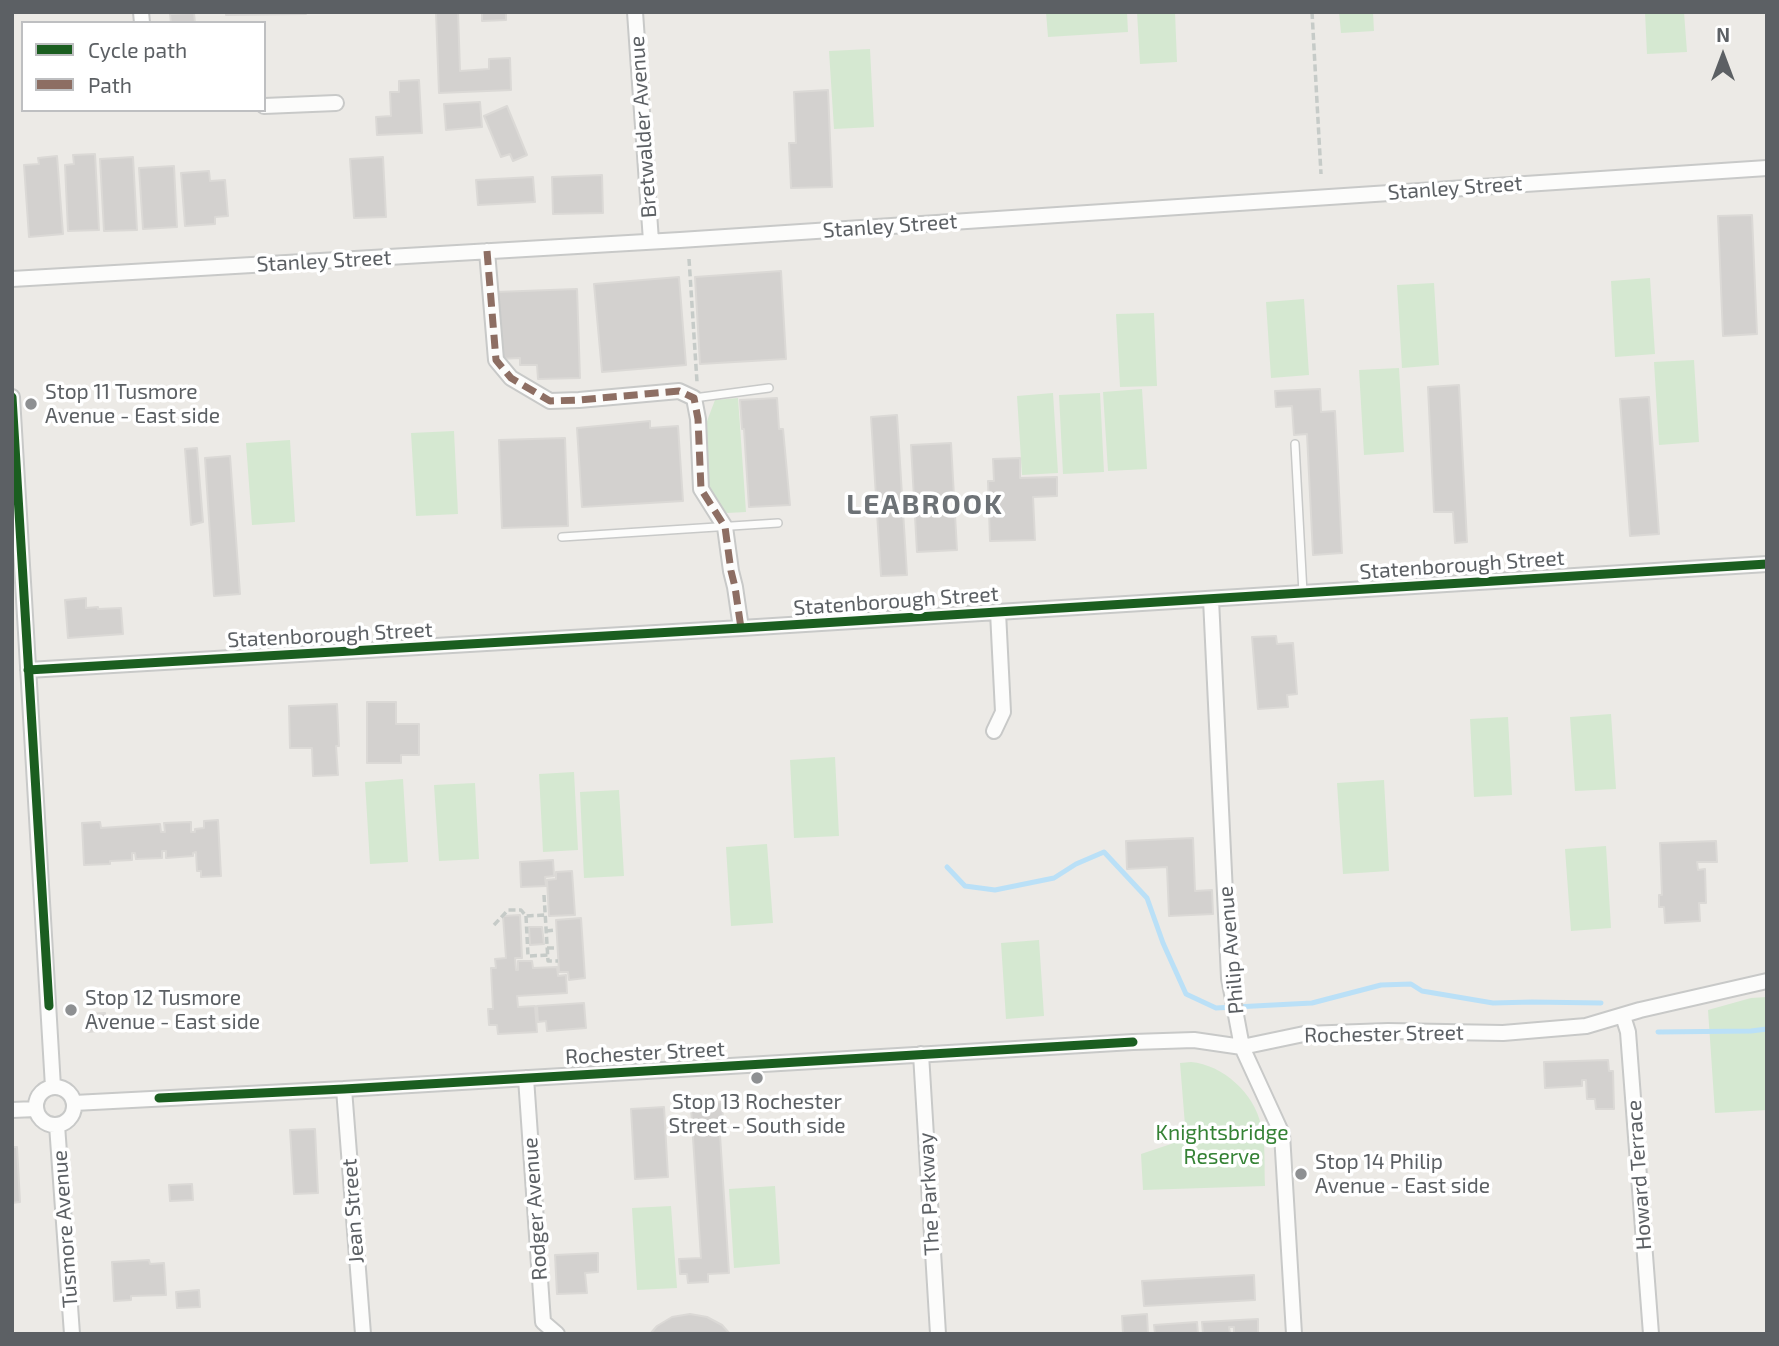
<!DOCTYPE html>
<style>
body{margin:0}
#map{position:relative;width:1779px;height:1346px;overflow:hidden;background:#eceae6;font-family:"Exo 2",sans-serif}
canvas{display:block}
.frame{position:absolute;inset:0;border:14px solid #5c6064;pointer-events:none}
.legend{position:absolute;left:21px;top:21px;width:245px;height:91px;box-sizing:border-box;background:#fff;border:2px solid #bebfc1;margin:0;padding:9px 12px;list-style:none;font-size:21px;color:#5c6064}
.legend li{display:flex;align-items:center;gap:14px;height:35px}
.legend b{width:35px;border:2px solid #bebfc1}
.north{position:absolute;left:1688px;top:21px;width:70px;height:70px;-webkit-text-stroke:5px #fff;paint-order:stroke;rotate:0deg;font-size:19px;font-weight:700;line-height:28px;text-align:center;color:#5c6064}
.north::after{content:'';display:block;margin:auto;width:24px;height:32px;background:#5c6064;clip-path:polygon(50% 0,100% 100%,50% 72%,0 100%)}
</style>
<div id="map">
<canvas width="1779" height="1346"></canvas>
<div class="frame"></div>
<ul class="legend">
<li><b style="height:9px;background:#1b5e20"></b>Cycle path</li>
<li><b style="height:9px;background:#8d6e63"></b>Path</li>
</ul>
<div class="north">N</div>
</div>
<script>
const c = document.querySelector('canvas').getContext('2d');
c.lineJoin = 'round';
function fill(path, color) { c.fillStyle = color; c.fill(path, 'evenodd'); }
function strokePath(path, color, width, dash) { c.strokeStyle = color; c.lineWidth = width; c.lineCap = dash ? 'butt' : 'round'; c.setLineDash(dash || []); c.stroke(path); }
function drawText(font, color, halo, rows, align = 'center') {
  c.font = font + ' "Exo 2",sans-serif'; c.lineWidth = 7; c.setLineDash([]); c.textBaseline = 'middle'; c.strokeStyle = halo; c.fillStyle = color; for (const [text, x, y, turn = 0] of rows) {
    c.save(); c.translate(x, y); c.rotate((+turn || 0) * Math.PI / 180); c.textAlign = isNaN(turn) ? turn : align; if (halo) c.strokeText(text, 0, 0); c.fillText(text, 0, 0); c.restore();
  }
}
fill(new Path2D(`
 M1046 12H1127L1128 32 1048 37Z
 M1137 12H1175L1177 62 1140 64Z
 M1339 12H1373L1374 31 1341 33Z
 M1645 12H1684L1687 52 1647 54Z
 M870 49 874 127 834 129 829 51Z
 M1650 278 1655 354 1615 357 1611 281Z
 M1434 283 1439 365 1402 368 1397 285Z
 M1304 299 1309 375 1271 378 1266 302Z
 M1154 313 1157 386 1120 387 1116 314Z
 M1694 360 1699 442 1659 445 1654 362Z
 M1399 368 1404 452 1364 455 1359 370Z
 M1142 389 1147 469 1108 471 1103 392Z
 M1053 393 1058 473 1022 475 1017 396Z
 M1100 393 1104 472 1063 474 1059 395Z
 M738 398 746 512 727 513 717 503 708 487 706 479 704 429 715 400Z
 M454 431 458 514 416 516 411 433Z
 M290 440 295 522 252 525 246 443Z
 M1611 714 1616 789 1575 791 1570 717Z
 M1508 717 1512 795 1474 797 1470 719Z
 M835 757 839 836 794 838 790 760Z
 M574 772 578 850 543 852 539 774Z
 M403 779 408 862 370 864 365 782Z
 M1384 780 1389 871 1343 874 1337 783Z
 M475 783 479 859 439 861 434 785Z
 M619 790 624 876 584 878 580 792Z
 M767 844 773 923 731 926 726 847Z
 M1606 846 1611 928 1571 931 1565 849Z
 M1039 940 1044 1016 1006 1019 1001 943Z
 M1767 997V1110L1715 1113 1708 1010 1751 998Z
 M1191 1062C1223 1065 1254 1093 1261 1125 1266 1143 1264 1167 1265 1186L1143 1190 1141 1154 1171 1144 1185 1125 1180 1063Z
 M775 1186 780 1264 734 1268 729 1189Z
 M671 1206 677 1288 637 1290 632 1208Z`), '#d5e8d1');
strokePath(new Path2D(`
 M947 867 965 886 995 890 1054 878 1076 864 1104 852 1147 898 1163 943 1186 994 1216 1008 1312 1003 1381 985 1411 984 1422 991 1493 1003 1532 1002 1601 1003
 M1658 1032 1751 1031 1767 1029`), '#bae0f7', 5);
const building = new Path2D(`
 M226 12H306V14L226 15Z
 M436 12H458L460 71 489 69V59L510 58 511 90 439 93Z
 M482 12H506V20L482 21Z
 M194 13 195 23H171L170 14Z
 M419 80 422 133 377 135 376 117 391 116 390 92H399V81Z
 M828 90 832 187 791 188 789 143H796L794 92Z
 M480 102 482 127 446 130 444 104Z
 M507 106 527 155 513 161 510 154 501 157 484 116Z
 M95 154 99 230 68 231 65 165 74 164 73 155Z
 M57 156 63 234 29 237 24 165 39 164 38 158Z
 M133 157 137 230 104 231 100 159Z
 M383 157 386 217 354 218 350 159Z
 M174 166 177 227 143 229 139 168Z
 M209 171 210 181 225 180 228 216 215 217V224L185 226 181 173Z
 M602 175 603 213 553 214 552 177Z
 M533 177 535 202 478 205 476 180Z
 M1752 215 1757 334 1723 336 1718 216Z
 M781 271 786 359 700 364 695 277Z
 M679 277 686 365 602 372 594 284Z
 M577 289 580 378 538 379 537 365H520V358L498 359 496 292Z
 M1459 385 1467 542 1455 543 1453 512H1434L1428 387Z
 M1320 389 1321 412 1335 411 1342 553 1313 555 1307 434 1294 435 1292 406 1276 407 1275 391Z
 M1649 397 1659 534 1630 536 1620 399Z
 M777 398 779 429H783L790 505 749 507 744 429H742L740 400Z
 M897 415 907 575 881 576 871 417Z
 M650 421V428L678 426 683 501 582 507 577 428Z
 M565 438 568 526 502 528 499 440Z
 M951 443 957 550 917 552 911 445Z
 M197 448 203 522 191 525 185 449Z
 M230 456 240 594 214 596 205 458Z
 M1020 458V478L1057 477V496L1033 497 1035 540 990 541 988 481H994L993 459Z
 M86 598V608L98 607V609L121 608 123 634 68 638 65 600Z
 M1276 636 1277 644 1293 643 1297 694 1287 695 1288 707 1258 709 1252 637Z
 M367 702H396V724H419V755H401V763H367Z
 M337 704 339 746H336L338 775 313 776 312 748H290L289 706Z
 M218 820 221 876 201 877V871H197L196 852 193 853V856L166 858V851H162V858L136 859 135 853H132V860L110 861V864L84 865 82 823 100 822 101 828 160 824 161 832H165L164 823 191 822V832H195V829L204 828V821Z
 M1193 838 1195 891 1212 890 1213 914 1169 916 1167 867 1127 869 1126 841Z
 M1716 841 1717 862H1697L1698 870 1705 869 1706 903H1699L1700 921 1665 923 1664 907H1659V895H1662L1660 843Z
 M553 860 554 876 545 877 546 886 521 887 520 862Z
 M572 871 575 915 549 916 547 880 556 879V872Z
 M520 915 522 958H515L516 970H518V961H532L533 968 557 967 558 976 566 975 567 993 517 996 518 1007 535 1006 537 1032 498 1034 497 1025H489L488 1009H493L491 968H496L495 959 506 958 503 916Z
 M581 918 585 978 569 980 568 972H559L556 920Z
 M529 927H542L544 944 530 945Z
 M584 1003 586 1028 547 1031 546 1021 538 1022 537 1006Z
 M105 1013 106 1030 88 1032 87 1014Z
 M1608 1060 1609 1071H1613L1614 1109H1596L1595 1099H1587L1586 1080H1582V1086L1545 1088 1544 1062Z
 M722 1102 723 1120H719L729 1273 708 1274V1282L688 1283 687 1274H680L679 1259 701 1258 691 1108H694V1104Z
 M664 1107 668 1177 635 1179 631 1109Z
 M315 1129 318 1193 294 1194 290 1130Z
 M12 1147H17L20 1202 12 1203Z
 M192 1184 193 1200 170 1201 169 1185Z
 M598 1253V1272L585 1273 587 1293 557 1294 555 1255Z
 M149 1260 150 1264 164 1263 166 1295 131 1296V1300L114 1301 112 1262Z
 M1254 1275 1255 1300 1144 1306 1142 1281Z
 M199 1290 200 1307 177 1308 176 1292Z
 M690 1314 707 1317 722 1325 730 1334H650L657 1326 672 1317Z
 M1147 1314 1148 1334H1123L1122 1316Z
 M1258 1319V1334H1234V1327H1229L1230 1334H1203L1202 1322Z
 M1197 1322 1198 1334H1155L1154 1325Z`);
fill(building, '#d3d1cf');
strokePath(building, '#dbd9d6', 2);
const service = new Path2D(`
 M694 398 769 388
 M1295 444 1303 593
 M562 537 778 523`);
const minor = new Path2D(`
 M141 12 142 23
 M635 12 651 241
 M264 106 336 103
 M487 251 496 360 511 378 550 401 579 400 679 391 694 398 698 419 701 489 725 527 731 571 735 587 741 628
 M12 279 680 240 1767 168
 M12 397 53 1087
 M1211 599 1229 978 1242 1047 1282 1134 1294 1334
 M28 670 741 628 1767 564
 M994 731 1003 712 998 612
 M1623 1016 1628 1032 1651 1334
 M921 1054 938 1334
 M526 1078 543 1322 557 1334
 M36 1106a19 19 0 1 1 38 0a19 19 0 1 1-38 0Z
 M344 1089 363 1334
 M74 1103 344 1089 1133 1042 1194 1040 1242 1047 1304 1034 1388 1031 1503 1033 1586 1026 1640 1010 1767 981
 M12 1110 36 1109
 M57 1125 72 1334`);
strokePath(service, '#c8c9c8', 10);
strokePath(minor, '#c8c9c8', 18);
strokePath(new Path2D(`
 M1312 12 1321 174
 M689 259 697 382
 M544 895 548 961H558
 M526 916 528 956 548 955
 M494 925 508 910H521L526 916 545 915
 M546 931 556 930
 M547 948H557`), '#c6cbc8', 3.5, [7, 3.5]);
strokePath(service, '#fcfcfb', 7);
strokePath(minor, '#fcfcfb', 14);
strokePath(new Path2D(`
 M487 251 496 360 511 378 550 401 579 400 679 391 694 398 698 419 701 489 725 527 731 571 735 587 741 628`), '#8d6e63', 7, [14, 7]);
strokePath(new Path2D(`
 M12 397 49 1006
 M28 670 741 628 1767 564
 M159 1098 344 1089 1133 1042`), '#1b5e20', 9);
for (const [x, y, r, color] of [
 [31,404,7,"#8e9092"],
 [71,1010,7,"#8e9092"],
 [757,1078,7,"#8e9092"],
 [1301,1174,7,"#8e9092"]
]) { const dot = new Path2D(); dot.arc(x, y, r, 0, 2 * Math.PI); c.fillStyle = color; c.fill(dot); strokePath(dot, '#fff', 2.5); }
drawText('21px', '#5c6064', '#fff', [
 ["Bretwalder Avenue",643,127,-94],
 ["Stanley Street",1455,188,-4],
 ["Stanley Street",890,226,-4],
 ["Stanley Street",324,261,-3],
 ["Statenborough Street",1462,565,-4],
 ["Statenborough Street",896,601,-4],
 ["Statenborough Street",330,635,-3],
 ["Philip Avenue",1231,950,-95],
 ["Rochester Street",1384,1034,-1],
 ["Rochester Street",645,1053,-3],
 ["Howard Terrace",1639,1175,-94],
 ["The Parkway",929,1194,-93],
 ["Rodger Avenue",535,1209,-94],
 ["Jean Street",353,1211,-94],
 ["Tusmore Avenue",65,1229,-94]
]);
drawText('21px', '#5c6064', '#fff', [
 ["Stop 11 Tusmore",45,392],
 ["Avenue - East side",45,416],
 ["Stop 12 Tusmore",85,998],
 ["Avenue - East side",85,1022],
 ["Stop 13 Rochester",757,1102,"center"],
 ["Street - South side",757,1126,"center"],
 ["Stop 14 Philip",1315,1162],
 ["Avenue - East side",1315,1186]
], 'left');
drawText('21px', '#358235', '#fff', [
 ["Knightsbridge",1222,1133],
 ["Reserve",1222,1157]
]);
c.letterSpacing = '2px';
drawText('bold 28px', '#6d7276', '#fff', [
 ["LEABROOK",925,505]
]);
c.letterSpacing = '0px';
</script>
